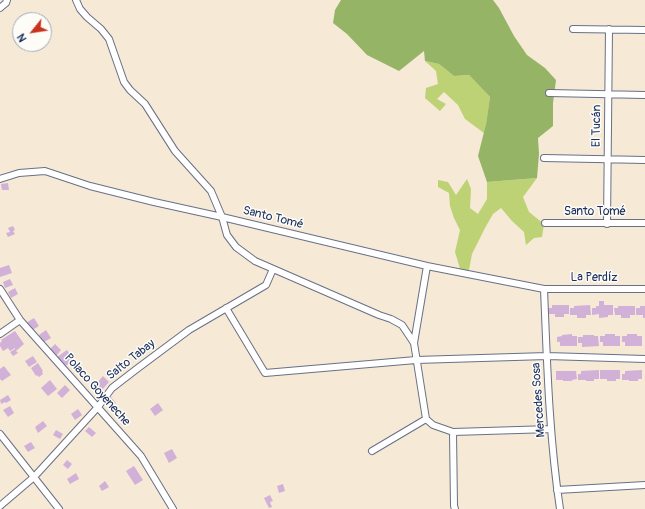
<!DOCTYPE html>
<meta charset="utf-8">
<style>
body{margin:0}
#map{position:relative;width:645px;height:509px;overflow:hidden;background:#f6e9d5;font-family:Pangolin,sans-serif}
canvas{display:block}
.north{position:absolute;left:12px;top:12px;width:40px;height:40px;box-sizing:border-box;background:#fdfcf7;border:1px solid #a3aaba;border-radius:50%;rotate:240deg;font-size:11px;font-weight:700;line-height:16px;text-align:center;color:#1b2f5e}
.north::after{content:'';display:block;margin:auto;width:14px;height:18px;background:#c8321e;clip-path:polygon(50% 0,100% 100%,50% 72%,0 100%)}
</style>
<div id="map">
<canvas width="645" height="509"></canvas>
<div class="north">N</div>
</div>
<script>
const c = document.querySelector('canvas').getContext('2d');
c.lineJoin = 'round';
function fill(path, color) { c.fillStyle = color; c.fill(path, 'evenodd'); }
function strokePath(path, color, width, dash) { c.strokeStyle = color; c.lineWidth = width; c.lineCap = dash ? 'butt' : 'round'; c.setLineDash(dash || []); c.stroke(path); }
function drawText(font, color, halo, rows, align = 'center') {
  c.font = font + ' Pangolin,sans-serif'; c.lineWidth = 3; c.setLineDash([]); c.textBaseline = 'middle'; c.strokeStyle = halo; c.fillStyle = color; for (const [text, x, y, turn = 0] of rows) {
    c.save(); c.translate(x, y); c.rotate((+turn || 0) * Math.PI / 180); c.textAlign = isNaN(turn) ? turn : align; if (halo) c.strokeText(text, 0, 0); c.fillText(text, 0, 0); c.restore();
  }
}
fill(new Path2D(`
 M425 61 439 64 454 76 469 75 490 97 486 124 484 133 465 119 458 105 444 92 437 99 446 104 440 111 425 98 426 88 438 84 436 71Z
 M537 178 523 197 529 212 544 224 542 237 534 238 526 245 524 232 512 221 501 208 493 214 485 228 472 254 469 270 461 272 455 252 460 230 454 218 450 206 449 193 438 187V180L448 182 456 195 467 179 471 189 470 208 478 214 487 199V182Z`), '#bdd275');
fill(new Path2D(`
 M341 0H493L499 8 514 36 527 55 545 68 556 80 553 103V126L538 138 539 154 537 178 487 182 478 156 486 124 490 97 469 75 454 76 439 64 425 61 424 51 399 71 367 55 347 34 333 23 335 10Z`), '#96b466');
fill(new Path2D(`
 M8 183 9 190H2L1 184Z
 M13 226 15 230 13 231 15 234 8 237 6 233 10 232 8 228Z
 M9 265 12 273 0 277V268Z
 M10 279 13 285 5 288 3 282Z
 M15 288 18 294 11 298 8 292Z
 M599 301H604V305H613V315H608V317L599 318V314L592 315V308H596V306H599Z
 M552 305H569V314H564V317H555V314H548V308H552Z
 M590 305 591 315H586V318H577V315H570V308H574V306Z
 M618 306H635V315H630V318H621V315H615L614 308H618Z
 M640 306H645V318H643V315H636V308H640Z
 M34 318 39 326 31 331 26 323Z
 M46 330 51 338 44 342 39 335Z
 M15 331 24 344 16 351 18 353 13 356 10 352 15 349V348L10 351 8 348 3 351 0 346V343L2 341 1 340Z
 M572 334V336H577V346H560V342H557V337L562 336V335Z
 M605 334H615V336H620V346H603V342H600V336H605Z
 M627 334H637V336H642V346H625V342H622V336H627Z
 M583 335H594V336H598L599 346 582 347V343H578V337H583Z
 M55 344 61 350 56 356 50 349Z
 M67 350 74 360 64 367 57 357Z
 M33 356 37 362 29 367 25 361Z
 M38 363 43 371 42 372 43 374 39 377 37 375 36 376 31 368Z
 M4 366 11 375 2 381 0 379V369Z
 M599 370V379H594V381H586V380H578V374H581V371Z
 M600 370H620V379H616V381H607V379H600Z
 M642 370V379H638V381H629V380H622V374H625V371Z
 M556 371H576L577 379 572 380V381H563V380H556Z
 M103 376 109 382 102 390 96 384Z
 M50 380 57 389 48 396 41 388Z
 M65 385 70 390 62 398 57 393Z
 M8 395 11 400 6 403 5 402 1 404 0 400Z
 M111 397 116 403 110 407 106 402Z
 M158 403 163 410 155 416 150 409Z
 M10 406 14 413 8 417 3 410Z
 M78 409 82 415 75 420 71 414Z
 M43 421 47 426 38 433 35 427Z
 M89 427 96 433 92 437 85 431Z
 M56 430 63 434 60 439 53 435Z
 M31 442 35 448 28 452 24 446Z
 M172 449 177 458 169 463 164 453Z
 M67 460 72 464 68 469 63 465Z
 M134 466 143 480 135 485 126 471Z
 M76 473 79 479 70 484 67 479Z
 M105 481 109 487 102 491 99 486Z
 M283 484 285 491 279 493 277 486Z
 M270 495 273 501 270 502 272 507 269 508 264 498Z`), '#d2b1d9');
const street = new Path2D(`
 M76 0 80 9 87 17 101 29 109 39 124 82 130 90 145 104 175 151 211 191 222 217 227 235 236 247 255 261 379 315 391 319 402 325 414 343 426 419 433 425 453 432 551 429
 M0 8 6 3 7 0
 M573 29 645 30
 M549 93 645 95
 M544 158 645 160
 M0 179 19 173 45 171 90 186 154 202 222 217 427 266 544 289H645
 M545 223H645
 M607 224 609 29
 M0 289 20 320 141 456 173 509
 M544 289C547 362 549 436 560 509
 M226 308 265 373 416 360 547 356 645 359
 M0 334 20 320
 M414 343 427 266
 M453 432 454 506 455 509
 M0 434 59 509
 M372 451 426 419
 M557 490 645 485
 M0 506 34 477 98 407 112 388 138 368 189 330 266 285 273 269`);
strokePath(street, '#687088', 8);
strokePath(street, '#fff', 6);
drawText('12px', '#1b2f5e', '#fdfcf7', [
 ["El Tucán",597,126,-89],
 ["Santo Tomé",595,212],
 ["Santo Tomé",273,218,14],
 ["La Perdíz",594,278],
 ["Salto Tabay",131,360,-38],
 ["Polaco Goyeneche",97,390,48],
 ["Mercedes Sosa",539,400,-94]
]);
</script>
